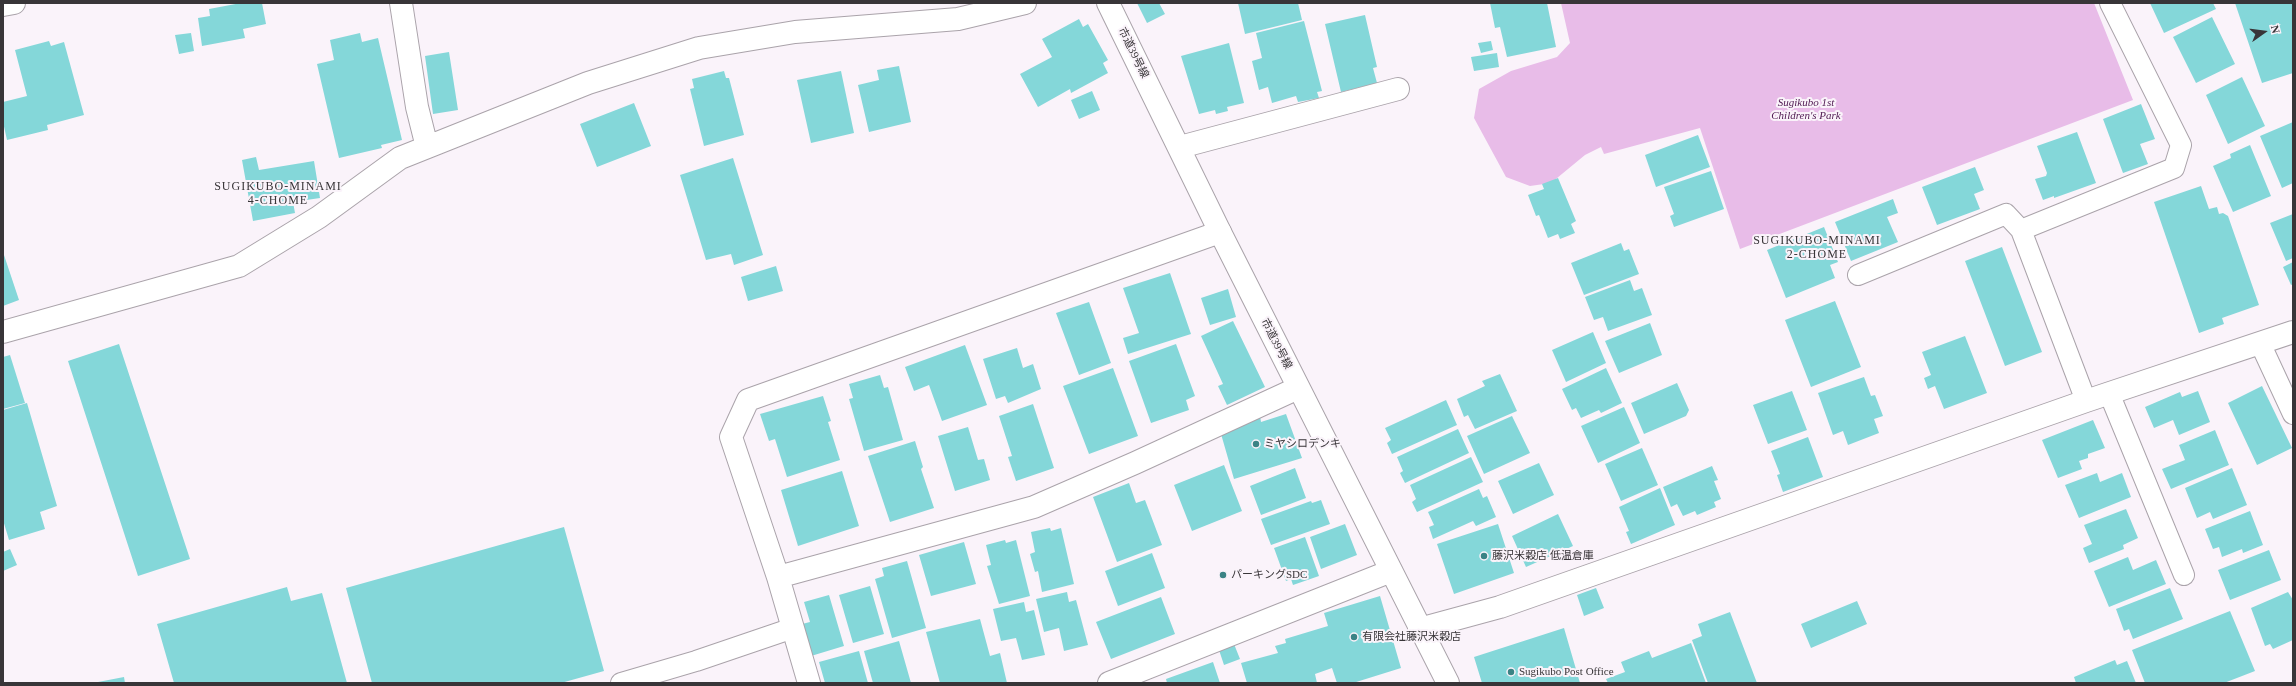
<!DOCTYPE html>
<meta charset="utf-8">
<style>
body{margin:0}
#map{position:relative;width:2296px;height:686px;overflow:hidden;background:#faf3fa;font-family:"Times New Roman",serif}
canvas{display:block}
.frame{position:absolute;inset:0;border:4px solid #383538;pointer-events:none}
.north{position:absolute;left:2244px;top:12px;width:40px;height:40px;-webkit-text-stroke:3px #faf3fa;paint-order:stroke;rotate:76deg;font-size:11px;font-weight:700;line-height:16px;text-align:center;color:#383538}
.north::after{content:'';display:block;margin:auto;width:14px;height:18px;background:#383538;clip-path:polygon(50% 0,100% 100%,50% 72%,0 100%)}
</style>
<div id="map">
<canvas width="2296" height="686"></canvas>
<div class="frame"></div>
<div class="north">N</div>
</div>
<script>
const c = document.querySelector('canvas').getContext('2d');
c.lineJoin = 'round';
function fill(path, color) { c.fillStyle = color; c.fill(path, 'evenodd'); }
function strokePath(path, color, width, dash) { c.strokeStyle = color; c.lineWidth = width; c.lineCap = dash ? 'butt' : 'round'; c.setLineDash(dash || []); c.stroke(path); }
function drawText(font, color, halo, rows, align = 'center') {
  c.font = font + ' "Times New Roman","Noto Sans JP",serif'; c.lineWidth = 4; c.setLineDash([]); c.textBaseline = 'middle'; c.strokeStyle = halo; c.fillStyle = color; for (const [text, x, y, turn = 0] of rows) {
    c.save(); c.translate(x, y); c.rotate((+turn || 0) * Math.PI / 180); c.textAlign = isNaN(turn) ? turn : align; if (halo) c.strokeText(text, 0, 0); c.fillText(text, 0, 0); c.restore();
  }
}
fill(new Path2D(`
 M1561 3H2094L2133 100 1740 249 1700 128 1604 154 1601 147 1585 155 1551 183 1530 186 1506 177 1474 118 1479 89 1511 71 1557 57 1570 43Z`), '#e8bce8');
fill(new Path2D(`
 M241 3H262L266 24 243 29 245 38 202 46 198 18 210 16 209 9Z
 M1137 3H1159L1165 14 1147 23Z
 M1238 3H1298L1302 20 1245 34Z
 M1490 3H1547L1556 47 1507 57 1500 27 1495 28Z
 M2150 3H2213L2216 9 2164 33Z
 M2235 3H2293V73L2262 83Z
 M1365 15 1377 67 1373 68 1377 83 1341 92 1325 24Z
 M2212 17 2235 64 2196 83 2173 37Z
 M1079 19 1083 27 1088 24 1108 60 1103 63 1108 73 1071 93 1070 89 1038 107 1020 74 1052 57 1042 39Z
 M1304 21 1322 91 1317 92 1319 98 1298 102 1296 96 1272 103 1268 87 1259 90 1252 61 1262 58 1256 33Z
 M191 33 194 51 179 54 175 35Z
 M360 33 362 42 378 38 402 140 381 145 382 148 339 158 317 64 334 60 330 40Z
 M49 41 51 46 64 42 84 115 47 125 48 130 7 140 3 122V102L27 96 15 50Z
 M1491 41 1493 50 1481 53 1478 43Z
 M1229 43 1244 103 1227 107 1228 111 1216 114 1215 110 1199 114 1181 56Z
 M449 52 458 110 433 114 425 56Z
 M1497 53 1499 67 1474 71 1471 57Z
 M899 66 911 122 869 132 858 85 879 80 877 70Z
 M724 71 726 78H729L744 135 704 146 690 89 694 88 692 79Z
 M841 71 854 133 811 143 797 80Z
 M2242 77 2265 126 2228 144 2206 95Z
 M1092 91 1100 110 1079 119 1071 100Z
 M634 103 651 146 597 167 580 124Z
 M2141 104 2155 139 2140 144 2148 164 2123 173 2103 119Z
 M2293 122V183L2282 188 2260 136Z
 M2077 132 2096 183 2054 198V196L2043 200 2035 179 2046 176 2047 173 2037 146Z
 M1698 135 1710 167 1656 187 1645 155Z
 M2250 145 2271 196 2233 212 2213 166 2231 158 2230 154Z
 M256 157 259 170 314 161 320 198 293 202 295 213 253 221 242 160Z
 M733 158 763 255 734 265 731 254 706 260 680 175Z
 M1975 167 1984 190 1974 194 1980 209 1937 225 1922 187Z
 M1711 171 1724 209 1674 227 1670 216 1674 214 1664 187Z
 M1558 178 1576 221 1571 224 1575 233 1560 239 1558 234 1548 238 1539 215 1536 216 1528 195 1544 189 1542 184Z
 M2201 186 2209 209 2217 207 2219 214 2223 213 2228 216 2259 305 2222 318 2224 324 2199 333 2154 202Z
 M1893 199 1898 213 1887 217 1898 242 1851 261 1835 222Z
 M2293 214V258L2286 261 2270 223Z
 M1824 227 1838 262 1830 265 1835 278 1786 298 1767 250Z
 M1621 243 1624 251 1629 249 1639 274 1584 295 1571 263Z
 M2002 247 2042 352 2005 366 1965 261Z
 M3 252 19 300 3 306Z
 M2293 262V284L2291 285 2283 267Z
 M776 266 783 291 748 301 741 277Z
 M1170 273 1191 334 1128 354 1123 338 1139 333 1123 288Z
 M1630 280 1634 291 1642 288 1652 315 1608 331 1603 317 1594 320 1585 297Z
 M1228 289 1236 317 1210 325 1201 298Z
 M1835 301 1861 367 1811 387 1785 320Z
 M1089 302 1111 363 1079 375 1056 313Z
 M1233 321 1265 387 1227 405 1218 386 1223 384 1201 336Z
 M1650 323 1662 355 1619 373 1605 341Z
 M1593 332 1606 363 1566 382 1552 350Z
 M1965 336 1987 393 1944 409 1935 386 1928 389 1924 378 1931 375 1922 352Z
 M119 344 190 559 138 576 68 361Z
 M1176 344 1195 396 1186 400 1189 410 1151 423 1129 361Z
 M965 345 987 405 942 421 929 385 914 391 905 367Z
 M1017 348 1023 368 1033 364 1041 389 1008 403 1005 396 996 399 983 359Z
 M10 355 25 403 3 409V357Z
 M1113 368 1138 436 1089 454 1063 386Z
 M1606 368 1622 403 1601 413 1599 410 1581 418 1576 408 1572 410 1562 389Z
 M1500 374 1517 411 1475 429 1468 415 1464 417 1457 399 1485 386 1482 381Z
 M880 375 884 388 888 387 903 440 864 451 849 399 853 398 849 384Z
 M1864 377 1871 396 1875 395 1883 416 1874 419 1879 433 1848 445 1843 431 1833 435 1818 393Z
 M1677 383 1689 410 1686 416 1644 434 1631 403Z
 M2262 386 2292 448 2257 465 2228 403Z
 M1792 391 1807 430 1768 444 1753 405Z
 M2198 391 2210 422 2179 435 2173 420 2154 428 2145 407 2180 392 2182 397Z
 M823 396 831 421 828 422 840 460 787 477 775 439 769 441 760 414Z
 M1446 400 1457 425 1392 454 1387 443 1391 440 1385 428Z
 M27 403 57 506 40 512 45 529 9 540 3 520V410Z
 M1033 404 1054 468 1016 481 1008 457 1012 456 999 416Z
 M1624 407 1640 443 1598 463 1581 426Z
 M1286 414 1302 458 1234 479 1219 427 1260 416 1261 422Z
 M1512 416 1530 453 1484 474 1467 436Z
 M2093 420 2105 448 2088 454V458L2079 461 2082 469 2058 478 2042 440Z
 M968 427 978 460 984 459 990 480 955 491 938 436Z
 M1458 429 1469 453 1405 483 1400 473 1403 471 1397 457Z
 M2215 430 2229 465 2171 489 2162 469 2185 460 2179 445Z
 M1808 437 1823 477 1783 492 1777 475 1780 474 1771 451Z
 M915 441 923 467 921 469 934 508 890 522 868 456Z
 M1642 448 1658 485 1621 501 1605 464Z
 M1471 457 1483 482 1417 512 1412 502 1416 499 1410 485Z
 M1539 463 1554 495 1513 514 1498 481Z
 M1224 465 1242 511 1192 531 1174 485Z
 M1712 466 1718 480 1714 481 1721 499 1714 502 1716 507 1697 515 1695 511 1683 516 1677 504 1671 507 1663 487Z
 M1295 468 1306 498 1261 515 1250 486Z
 M2232 468 2247 505 2213 519 2210 512 2197 518 2185 488Z
 M842 471 859 526 798 546 781 490Z
 M2097 473 2100 482 2122 473 2131 497 2079 518 2065 485Z
 M1129 483 1136 503 1145 500 1162 545 1117 562 1093 497Z
 M1660 488 1675 525 1631 544 1626 532 1629 531 1619 507Z
 M1479 489 1483 498 1487 496 1496 517 1476 526 1473 521 1433 539 1429 527 1434 525 1428 512Z
 M1321 500 1330 524 1271 545 1261 519 1311 501 1312 503Z
 M2126 509 2138 538 2123 545 2124 549 2089 563 2083 548 2092 544 2084 525Z
 M2250 511 2263 545 2243 553 2242 549 2222 557 2219 547 2213 549 2205 529Z
 M1558 514 1573 546 1526 567 1512 536Z
 M1345 524 1357 555 1321 569 1310 537Z
 M1498 524 1514 573 1454 594 1437 544Z
 M564 527 604 671 561 683H372L346 588Z
 M1050 528 1051 531 1061 528 1074 584 1042 592 1038 571 1035 572 1030 554 1035 552 1031 532Z
 M1305 537 1319 576 1293 585 1291 579 1286 581 1274 548Z
 M1005 540 1006 543 1016 540 1030 596 999 604 987 566 991 565 986 545Z
 M964 542 976 584 931 596 919 555Z
 M10 549 17 565 3 571V552Z
 M2269 550 2281 580 2230 600 2218 570Z
 M1152 553 1165 588 1118 606 1105 571Z
 M2128 557 2133 570 2156 560 2166 584 2109 607 2094 571Z
 M907 561 926 628 892 638 875 579 884 576 882 568Z
 M870 586 884 634 853 643 839 595Z
 M287 587 291 601 322 593 347 683H174L157 624Z
 M1596 588 1604 608 1584 616 1577 595Z
 M2170 588 2183 619 2133 639 2129 629 2124 631 2116 609Z
 M1067 592 1069 602 1076 600 1088 645 1064 651 1059 628 1044 632 1036 599Z
 M2288 592 2293 600V640L2273 649 2270 644 2265 646 2251 608Z
 M829 595 844 646 811 656 802 624 810 622 804 602Z
 M1380 596 1401 668 1353 683H1337L1332 668 1315 674 1317 683H1247L1241 663 1278 653 1275 646 1286 643 1285 639 1328 626 1324 613Z
 M1161 597 1175 634 1111 659 1096 622Z
 M1857 601 1867 624 1811 648 1801 624Z
 M1024 602 1026 612 1034 610 1045 655 1022 660 1016 638 1001 641 993 609Z
 M2230 611 2255 671 2224 683H2145L2132 650Z
 M1730 612 1757 683H1708L1692 640 1702 636 1698 624Z
 M980 619 990 656 1000 653 1007 683H940L926 632Z
 M1564 628 1580 683H1482L1474 657Z
 M899 641 911 683H873L864 651Z
 M1691 643 1706 683H1608L1606 679 1625 672 1621 662 1649 651 1652 658Z
 M1234 644 1240 659 1224 665 1219 650Z
 M859 651 868 683H825L819 662Z
 M2115 660 2117 665 2127 661 2136 683H2076L2074 677Z
 M1213 662 1220 683H1167L1166 679Z
 M124 677 125 683H98V682Z`), '#84d7d9');
const service = new Path2D(`
 M1858 275 2006 214 2021 230
 M2260 343 2293 414
 M2109 393 2184 575
 M2086 401 2021 230 2174 168 2181 145 2110 3
 M621 683 696 661 793 628`);
const minor = new Path2D(`
 M401 3 417 107 427 147
 M3 5 14 3
 M1180 147 1398 89
 M3 332 239 266 319 217 400 158 588 83 699 48 795 32 958 19 1025 3
 M778 577 1034 507 1135 463 1298 388
 M1419 629 1500 607 2086 401 2293 332
 M809 683 778 577 731 437 748 400 1220 232
 M1109 683 1391 571`);
const tertiary = new Path2D(`
 M1108 3 1220 232 1448 683`);
strokePath(service, '#aaa3aa', 22);
strokePath(minor, '#aaa3aa', 24);
strokePath(tertiary, '#aaa3aa', 24);
strokePath(service, '#fff', 20);
strokePath(minor, '#fff', 22);
strokePath(tertiary, '#fff', 22);
for (const [x, y, r, color] of [
 [1256,444,4,"#3a8385"],
 [1484,556,4,"#3a8385"],
 [1223,575,4,"#3a8385"],
 [1354,637,4,"#3a8385"],
 [1511,672,4,"#3a8385"]
]) { const dot = new Path2D(); dot.arc(x, y, r, 0, 2 * Math.PI); c.fillStyle = color; c.fill(dot); strokePath(dot, '#faf3fa', 1.5); }
drawText('11px', '#383538', '#faf3fa', [
 ["市道39号線",1133,53,64],
 ["市道39号線",1276,344,63]
]);
drawText('italic 11px', '#501a52', '#faf3fa', [
 ["Sugikubo 1st",1806,103],
 ["Children's Park",1806,116]
]);
drawText('11px', '#383538', '#faf3fa', [
 ["ミヤシロデンキ",1264,444],
 ["藤沢米穀店 低温倉庫",1492,556],
 ["パーキングSDC",1231,575],
 ["有限会社藤沢米穀店",1362,637],
 ["Sugikubo Post Office",1519,672]
], 'left');
c.letterSpacing = '1px';
drawText('12px', '#383538', '#faf3fa', [
 ["SUGIKUBO-MINAMI",278,187],
 ["4-CHOME",278,201],
 ["SUGIKUBO-MINAMI",1817,241],
 ["2-CHOME",1817,255]
]);
c.letterSpacing = '0px';
</script>
